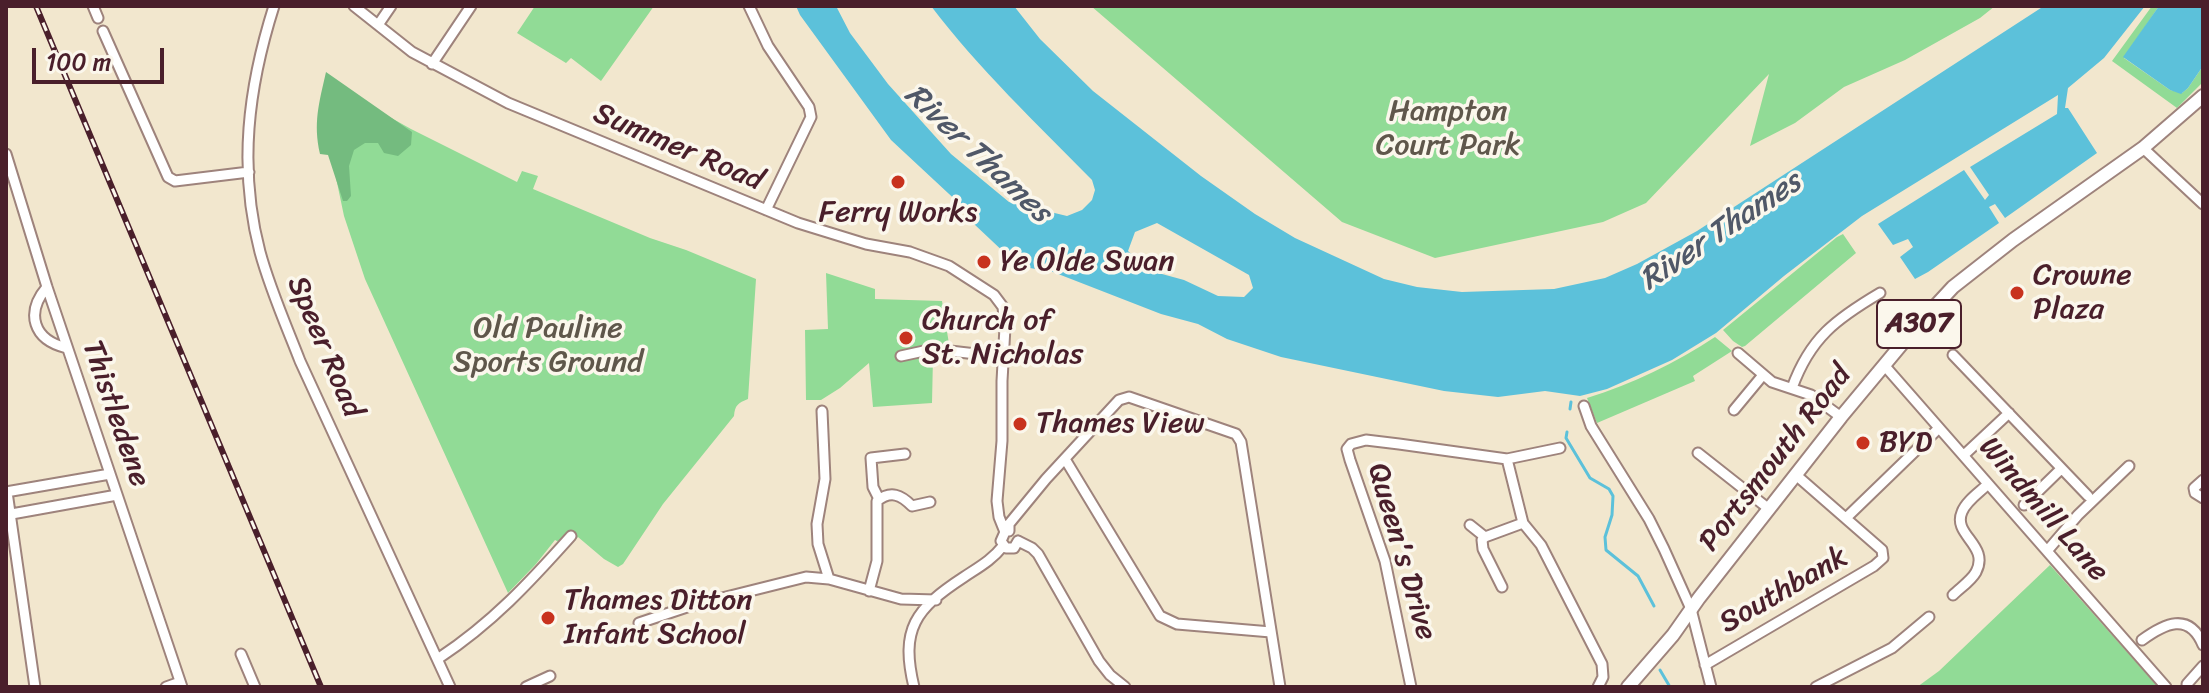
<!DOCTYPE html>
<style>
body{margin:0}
#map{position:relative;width:2209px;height:693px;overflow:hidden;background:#f2e7ce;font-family:Sriracha,sans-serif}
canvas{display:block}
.frame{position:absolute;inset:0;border:8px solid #4a1f2b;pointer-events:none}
.scale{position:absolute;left:32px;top:48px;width:132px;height:36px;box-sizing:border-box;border:4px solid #4a1f2b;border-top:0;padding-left:10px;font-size:24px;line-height:28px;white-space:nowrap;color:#4a1f2b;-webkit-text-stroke:6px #fbf7ec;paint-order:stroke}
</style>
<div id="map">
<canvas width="2209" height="693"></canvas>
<div class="frame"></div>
<div class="scale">100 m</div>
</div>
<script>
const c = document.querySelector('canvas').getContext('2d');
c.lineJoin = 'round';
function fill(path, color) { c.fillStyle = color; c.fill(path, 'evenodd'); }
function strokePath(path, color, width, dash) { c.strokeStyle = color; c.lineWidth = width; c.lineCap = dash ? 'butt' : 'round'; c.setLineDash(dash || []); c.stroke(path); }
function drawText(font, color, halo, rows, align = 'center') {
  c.font = font + ' Sriracha,sans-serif'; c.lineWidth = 7; c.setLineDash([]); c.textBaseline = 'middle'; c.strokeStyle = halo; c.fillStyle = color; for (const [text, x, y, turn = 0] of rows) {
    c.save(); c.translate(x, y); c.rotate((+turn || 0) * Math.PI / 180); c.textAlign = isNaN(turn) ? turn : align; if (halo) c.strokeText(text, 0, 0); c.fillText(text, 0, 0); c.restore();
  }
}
fill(new Path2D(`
 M535 6H654L601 81 571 58 566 63 517 33Z
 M1091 6H1995L1980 18 1905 60 1844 87 1795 123 1750 146 1769 74 1646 203 1603 222 1435 258 1342 222Z
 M2152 6H2159L2124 58 2170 90 2182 93 2188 88 2203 66V82L2177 108 2112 61Z
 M370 106 411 129 517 182 522 171 538 176 533 189 650 238 686 250 756 279 748 399C738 403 735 405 734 416L663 504 623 564 618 567 604 559 578 537 569 547 555 540 536 564 508 593 365 279 344 216 335 173Z
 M1843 234 1856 253 1745 346 1742 347 1733 341 1723 330 1837 237Z
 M826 273 875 289V299L942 301 951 356 933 357 932 403 873 407 869 363 840 388 821 400H806L805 330 828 329Z
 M1715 337 1732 351 1693 376 1695 381 1597 423 1587 398C1632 384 1676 363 1715 337Z
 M2050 565 2158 687H1917L1939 671Z`), '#91db96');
fill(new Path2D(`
 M326 72 412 132 411 145 398 156 384 153 378 143H365L354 150 349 166 351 196 347 201H343L328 155 320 154C313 123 319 103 326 72Z`), '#74bb7f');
fill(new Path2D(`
 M796 6H836L850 33 888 84 951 154 1009 202 1067 216 1082 210 1092 200 1095 190 1092 180C1037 124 979 69 931 6H1014L1040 39 1093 91 1201 176 1255 214 1295 238 1384 279 1417 287 1462 292 1554 289 1605 278 1637 264 1697 231 2044 6H2145L2104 58 2068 88 2065 108H2068L2097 153 2005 218 1995 204 1989 207 1999 223 1928 272 1915 279 1900 257 1913 247 1908 239 1893 245 1878 224 1964 170 1985 200 1989 195 1970 167 2057 114 2058 95 1862 216 1784 276 1716 333 1672 360 1607 389 1580 396 1545 391 1498 397 1444 391 1281 357 1227 339 1198 324 1161 314 1053 272 1030 268 1017 259 1008 256 974 224 977 220 891 140 800 15ZM1157 223 1249 275 1253 288 1244 297 1218 296 1184 280 1151 271 1128 251 1135 232Z
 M2159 6H2203V66L2188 88 2181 94 2170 90 2123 57Z`), '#5cc1da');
strokePath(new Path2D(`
 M1570 409 1571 402
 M1567 432 1566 438 1590 478 1609 489 1613 496 1612 515 1605 537 1606 550 1638 576 1654 606
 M1660 670 1670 687`), '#5cc1da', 3);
const minor = new Path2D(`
 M93 6 98 18
 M274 6C248 88 238 168 260 252 270 289 286 325 300 361L450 687
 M354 6 412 52 508 103 798 223 866 244 910 252 949 266 994 295 1003 307 1005 327 1002 381V441L997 501 999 517 1005 532
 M749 6 768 46 809 107 811 117 766 210
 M378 25 391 6
 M103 31 168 177 175 181 249 172
 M432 64 471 6
 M2143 148 2203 204
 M6 154 47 287 182 687
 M47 287C25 313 33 340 67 348
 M1738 353 1772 382 1811 395 1841 417
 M1953 355 2088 496
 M901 356 933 349 1002 357
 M1884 365 2166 687
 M1792 388C1810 338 1836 319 1880 293
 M1584 406 1591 426 1649 519 1664 549 1691 609 1711 687
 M1734 410 1763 375
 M822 411 825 479 817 524 818 544 829 579
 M1698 453 1769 509
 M1964 455 2009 413
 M1065 459 1160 616 1177 624 1271 632
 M1507 459 1523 523 1541 545 1602 664 1603 677 1598 687
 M2203 480 2194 488 2195 493 2203 498
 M6 492 110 474
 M7 492 35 687
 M879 499 873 487 871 458 905 454
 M2024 505 2061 469
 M6 515 117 495
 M1846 518 1939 428
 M1470 525 1485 537
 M1009 531V524L1046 479 1119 400 1129 397 1236 434 1241 442 1280 687
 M1005 532 1001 541 1006 548H1014L1018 541
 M1018 541 1032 548 1038 554 1099 661 1110 675 1125 687
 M2047 551 2078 515 2129 466
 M1502 587 1483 549 1482 540 1485 537 1523 523
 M869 591 877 561V501C891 490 901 495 912 506L930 502
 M1953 595C1960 588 1971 581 1976 572 1990 545 1952 535 1962 512 1966 501 1980 492 1988 484
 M639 623 690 606 806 577 829 579 901 599 936 600
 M2142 640C2164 624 2189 611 2203 645
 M241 654 255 687
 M439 658C492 623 529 583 571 536
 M1705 665 1874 566 1883 558 1882 550 1796 475
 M2187 684 2203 666
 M166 687 180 682
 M526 687 550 676
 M914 687C900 629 915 609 964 577 979 567 992 560 1003 546
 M1411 687 1385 561 1350 460 1347 449 1351 444 1366 440 1399 444 1507 459 1560 448
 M1816 687 1892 648 1929 617`);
const major = new Path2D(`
 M1628 687 1673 635 1699 598 1841 417 1916 327 1953 287 2013 240 2143 148 2203 96`);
strokePath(minor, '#9e837c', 13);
strokePath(major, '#9e837c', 16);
strokePath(minor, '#fff', 9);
strokePath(major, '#fff', 12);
const rail = new Path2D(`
 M36 6 321 687`);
strokePath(rail, '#4a1f2b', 6);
strokePath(rail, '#fbf7ec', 3, [9]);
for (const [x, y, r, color] of [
 [898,182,8,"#c8321e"],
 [984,262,8,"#c8321e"],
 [2017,293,8,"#c8321e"],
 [906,338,8,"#c8321e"],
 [1020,424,8,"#c8321e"],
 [1863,443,8,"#c8321e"],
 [548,618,8,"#c8321e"]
]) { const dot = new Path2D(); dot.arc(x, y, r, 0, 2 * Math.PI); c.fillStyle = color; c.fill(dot); strokePath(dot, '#fbf7ec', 3); }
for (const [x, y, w] of [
 [1919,324,84]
]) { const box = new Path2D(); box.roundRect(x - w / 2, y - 24, w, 48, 6); c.fillStyle = '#fbf7ec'; c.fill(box); strokePath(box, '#4a1f2b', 2); }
drawText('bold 28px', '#4a1f2b', null, [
 ["A307",1919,324]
]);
drawText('30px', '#5f574b', '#fbf7ec', [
 ["Hampton",1448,112],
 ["Court Park",1448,146],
 ["Old Pauline",548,329],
 ["Sports Ground",548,363]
]);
drawText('30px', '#4a1f2b', '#fbf7ec', [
 ["Summer Road",678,148,23],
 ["Speer Road",324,347,67],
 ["Thistledene",115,414,71],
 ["Portsmouth Road",1776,459,-52],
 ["Windmill Lane",2043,510,49],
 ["Queen's Drive",1401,552,74],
 ["Southbank",1784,591,-30]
]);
drawText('30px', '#4a1f2b', '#fbf7ec', [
 ["Ferry Works",898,213,"center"],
 ["Ye Olde Swan",1000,262],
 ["Crowne",2033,276],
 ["Plaza",2033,310],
 ["Church of",922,321],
 ["St. Nicholas",922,355],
 ["Thames View",1036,424],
 ["BYD",1879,443],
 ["Thames Ditton",564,601],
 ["Infant School",564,635]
], 'left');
drawText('italic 32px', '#505868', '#fbf7ec', [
 ["River Thames",977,154,43],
 ["River Thames",1721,232,-34]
]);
</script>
